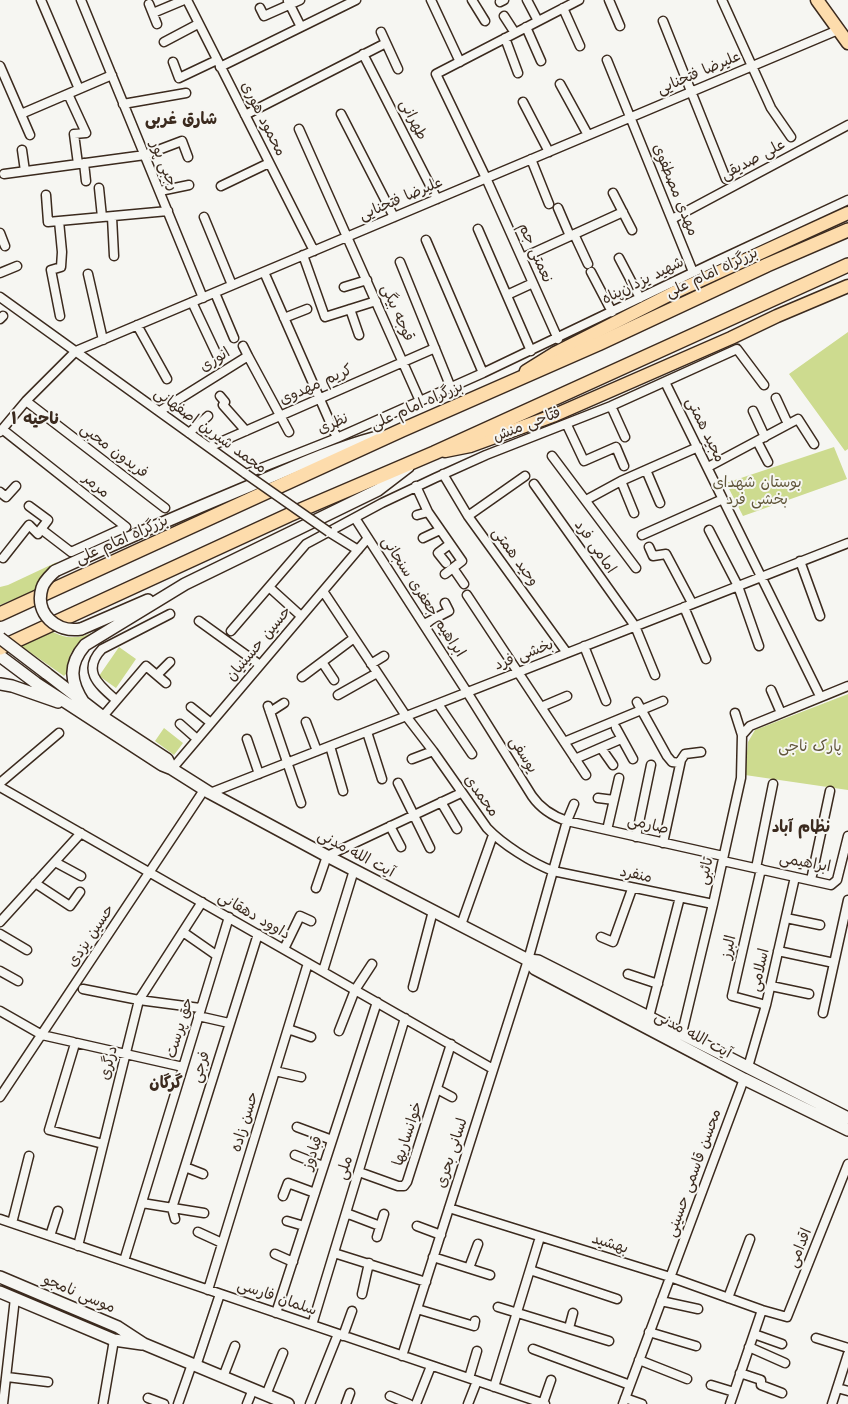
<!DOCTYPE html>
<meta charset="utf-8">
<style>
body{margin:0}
canvas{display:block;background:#f6f6f2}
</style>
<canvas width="848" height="1404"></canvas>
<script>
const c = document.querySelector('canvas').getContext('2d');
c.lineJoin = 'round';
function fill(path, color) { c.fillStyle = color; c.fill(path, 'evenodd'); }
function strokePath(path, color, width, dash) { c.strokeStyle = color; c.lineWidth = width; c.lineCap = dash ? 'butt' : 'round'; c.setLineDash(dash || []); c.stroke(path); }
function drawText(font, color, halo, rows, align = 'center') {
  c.font = font + ' "Shantell Sans","Playpen Sans Arabic",sans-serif'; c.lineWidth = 4; c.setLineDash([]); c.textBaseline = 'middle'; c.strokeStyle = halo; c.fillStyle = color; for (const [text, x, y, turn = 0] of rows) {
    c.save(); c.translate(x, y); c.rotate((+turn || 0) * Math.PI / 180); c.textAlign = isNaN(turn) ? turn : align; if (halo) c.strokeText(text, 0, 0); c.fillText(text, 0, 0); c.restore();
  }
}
fill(new Path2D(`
 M848 332V449L845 451 789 374Z
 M834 447 847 479 743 516 726 483Z
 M57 562 40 580 36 590 0 605V587L8 585Z
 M100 630C88 637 72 645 69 659 68 663 69 668 68 672L64 676 21 646 53 632C69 641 83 637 100 630Z
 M119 647 136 659 116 688 99 676Z
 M848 694V790L745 775 748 742 755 730Z
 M164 728 183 743 174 755 155 741Z`), '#cddb8f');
const minor = new Path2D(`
 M41 0 79 89
 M81 0 203 298
 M187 0 314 251
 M431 0 460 62
 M472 0 485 21
 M527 0 538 21
 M609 0 620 26
 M722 0 771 108 791 137
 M288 1 301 27
 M500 2 504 0
 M149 4 157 24
 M260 8 264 16 300 0
 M563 8 580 46
 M153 13 184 0
 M504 16 515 33
 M663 21 726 179
 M526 27 541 61
 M381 32 398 69
 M505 38 518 73
 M164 42 198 24
 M363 54 437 199
 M607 60 693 272
 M173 62 179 78 217 60
 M0 66 30 135
 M220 67 356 0
 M560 84 588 135
 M68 94 86 133 74 134 78 164
 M523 102 549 152
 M123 104 186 93
 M21 114 112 75
 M341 114 394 217
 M245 115 386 43
 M299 129 420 401
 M22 150 25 171
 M531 159 549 204
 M84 163 86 181
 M4 174 145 155 182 141 188 157
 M221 186 269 163
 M99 188 102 217
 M160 191 189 185
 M613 193 632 230
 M46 195 48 222 168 211
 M558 208 570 236
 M112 217 114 256
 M204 217 232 285
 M672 219 848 125
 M59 221 62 252 61 267 51 270 60 316
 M478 229 531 351
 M0 233 5 246
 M574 234 588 264
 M426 240 483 373
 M303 255 325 317 376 301
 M522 258 623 212
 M619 258 640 298
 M400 262 451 388
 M264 272 337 438
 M591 272 612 312
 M0 273 17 266
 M88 274 103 340
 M344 287 367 280
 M215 293 234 338
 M507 295 533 283
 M0 297 246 474 337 438 483 373 719 260 848 200
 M192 302 217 355
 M350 309 359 335
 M284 318 307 309
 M0 319 3 316
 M137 325 167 379
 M558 339 486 178 436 74 579 0
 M243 346 248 356
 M665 382 820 696
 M220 396 225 402 223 405 246 431
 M776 398 788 424
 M26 401 165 508
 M611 406 625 437
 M160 411 248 356 289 432
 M753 411 765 437
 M567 425 584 461 616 447 624 466
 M2 429 126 527 71 552 41 529 48 520 29 506
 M0 432 26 401 76 351 838 30
 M189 433 208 416
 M757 441 768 462
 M209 447 435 348
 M552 456 636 568
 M708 467 798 419 814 444
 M646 470 660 503
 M443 474 468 516 567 653
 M621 481 634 513
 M534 484 635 626 655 675
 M416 486 428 512 462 561 445 574
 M0 492 6 497 16 486
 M586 500 621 481 698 447
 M417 515 428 512
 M468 516 525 476
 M355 518 467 692 532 796C541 809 552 816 567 821L723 856
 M709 530 738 586 759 646
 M329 532 358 550
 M642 535 723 499
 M423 538 440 530
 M649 547 653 556 666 554 692 603
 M3 558 29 525 38 534 41 529
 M800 561 820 616
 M446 563 438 553 450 544
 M453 568 464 584
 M269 587 301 616
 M323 591 406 716 433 751 487 828C502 844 532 863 553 871L713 904
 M467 595 586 775
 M684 607 706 659
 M199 621 260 665
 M424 624 449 611 445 603
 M231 631 306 544 382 503 435 478 486 455 611 406 737 349 764 385
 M584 646 606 701
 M322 662 334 680
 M371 664 384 656
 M157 675 170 662
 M302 677 354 638
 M771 690 781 713
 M338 695 377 673
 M116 700C99 685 81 671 102 649L170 614
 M637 702 667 756 672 762 680 763
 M438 704 472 754
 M268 706 301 803
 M191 707 211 723
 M541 707 567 696
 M270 712 284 703
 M99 721 146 666 166 683
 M306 722 317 751
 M180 724 197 739
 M616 728 633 759
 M367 732 382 779
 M742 735 750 726 848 686
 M247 739 259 774
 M564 742 663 701
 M330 746 343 791
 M601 748 613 765
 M412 759 433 751
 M575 759 621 739
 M172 769 368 538
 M0 783 59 733
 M398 783 430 848
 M0 787 493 1069
 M210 793 848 543
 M598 798 614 800
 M441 802 457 829
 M390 826 401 847
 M607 830 619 778
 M636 837 651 765
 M663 843 681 760 685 754 701 752
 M723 861 831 885 837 880 848 836
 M55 862 81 876
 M756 868 773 784
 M761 869 732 996 766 1005
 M811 880 830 791
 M35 883 70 906 80 892
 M316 888 327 856 461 793
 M786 918 820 925
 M0 922 81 833
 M461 925 493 835
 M183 932 216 955
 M0 934 27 950
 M601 937 613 942 632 889
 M284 949 300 916 311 921
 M778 951 834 963
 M0 971 18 981
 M323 971 354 870
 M628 974 658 984
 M771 986 809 994
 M413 987 433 911
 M83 989 139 1000 200 1008
 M0 1011 42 1035 73 1042
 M823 1013 848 900
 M198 1016 229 1023
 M649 1017 680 897
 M288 1029 311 1037
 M339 1031 355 990 372 964
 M682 1033 713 904 741 778 742 735 735 713
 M77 1043 183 1067
 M74 1047 49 1130 103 1144
 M748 1067 766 1005 795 877
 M275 1071 301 1077
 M437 1089 452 1097
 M0 1097 204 790
 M297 1127 332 1140
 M295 1155 323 1166
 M185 1167 203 1174
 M359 1172 398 1186H404L407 1182 451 1044
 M283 1196 288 1183 315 1193
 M142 1203 204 1213
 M449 1208 670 1277 762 1310 787 1317 848 1164
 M346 1213 380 1226
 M0 1219 545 1404
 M175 1219 172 1208 258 934
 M287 1221 304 1226
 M12 1223 29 1156
 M417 1226 441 1235
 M198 1232 222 1243
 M50 1236 58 1211
 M377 1237 384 1214
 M78 1246 139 1000 202 902
 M334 1253 426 1282
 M275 1254 293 1262
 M433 1257 490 1275
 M124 1261 229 917
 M469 1268 478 1244
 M530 1270 617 1299
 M208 1290 308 963
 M362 1294 369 1263
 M728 1298 750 1239
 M661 1301 698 1309
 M498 1307 609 1341
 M417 1309 474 1326 475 1321
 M276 1313 377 1002
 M312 1325 405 1018
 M569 1328 573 1313
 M649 1332 696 1346
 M754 1334 782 1344
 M343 1336 352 1311
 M816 1338 848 1348
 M749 1347 785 1363
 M533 1349 630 1385
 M402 1356 528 960 567 821 574 804
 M639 1360 687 1379
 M196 1366 220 1294
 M740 1373 761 1380V1385L782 1393
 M7 1377 48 1382
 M223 1377 235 1346
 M469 1378 477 1351
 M711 1385 734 1392
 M494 1387 540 1237
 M837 1388 848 1391
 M266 1395 283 1353
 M390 1396 409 1404
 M148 1398 164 1404
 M625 1398 642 1404
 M543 1403 551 1380
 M3 1404 15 1298
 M103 1404 114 1340
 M178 1404 192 1364
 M247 1404 253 1389
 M310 1404 338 1334
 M346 1404 350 1393
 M416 1404 431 1366
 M468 1404 477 1381
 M623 1404 744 1079
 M730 1404 762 1310
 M832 1404 848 1354`);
const secondary = new Path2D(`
 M55 571C118 542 182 514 247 487 289 469 332 449 377 437
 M81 629 148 600
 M0 656 36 683 162 765 172 769 210 793 327 856 528 960 538 961 848 1118
 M46 673 103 717 167 759 172 769
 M0 684 12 686 58 702
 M84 703C70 682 68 665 85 645L185 584 378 490 408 467
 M528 960 535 969 744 1079 848 1130
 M0 1277 118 1327 144 1344 288 1404
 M0 1292 114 1340 142 1344`);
const primary = new Path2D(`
 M817 0 848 43
 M526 371 555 353 673 293 848 213
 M445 451 470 446 555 415 731 338 777 316 848 286`);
const trunk = new Path2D(`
 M0 614 402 430 598 344 767 265 848 230
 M0 648 289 515 434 453 848 265`);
strokePath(minor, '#3b2a1e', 11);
strokePath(secondary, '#3b2a1e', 14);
strokePath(primary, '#3b2a1e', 15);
strokePath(trunk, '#3b2a1e', 16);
strokePath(minor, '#f6f6f2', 8);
strokePath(secondary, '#f6f6f2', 11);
strokePath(primary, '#fddcac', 12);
strokePath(trunk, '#fddcac', 13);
const minorBridge = new Path2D(`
 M246 474 329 532`);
const secondaryBridge = new Path2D(`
 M55 571C50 576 44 581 42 588 34 614 57 633 81 629
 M0 638 46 673`);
strokePath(minorBridge, '#3b2a1e', 11, []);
strokePath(secondaryBridge, '#3b2a1e', 14, []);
strokePath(minorBridge, '#f6f6f2', 8);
strokePath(secondaryBridge, '#f6f6f2', 11);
drawText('15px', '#3b2a1e', '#f6f6f2', [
 ["علیرضا فتحنایی",699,73,-23],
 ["محمود هوری",263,119,63],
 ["طهرانی",413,120,63],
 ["علی صدیقی",753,160,-28],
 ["رجبی پور",164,166,68],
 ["مهدی مصطفوی",675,190,68],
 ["علیرضا فتحنایی",401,199,-23],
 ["نعمتی جم",535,253,66],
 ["بزرگراه امام علی",712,273,-25],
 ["شهید یزدان‌پناه",643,281,-26],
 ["قوجه بیگی",397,313,66],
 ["انوری",215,360,-32],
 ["کریم مهدوی",316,385,-24],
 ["بزرگراه امام علی",417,406,-24],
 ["نظری",333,424,-23],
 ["فتاحی منش",527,425,-21],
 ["مجید همتی",705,430,64],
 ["محمد شیرین اصفهانی",210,431,36],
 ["فریدون محبی",114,451,37],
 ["مرمر",96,486,39],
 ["بزرگراه امام علی",122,540,-24],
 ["امامی فرد",595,547,55],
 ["وحید همتی",515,557,54],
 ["ابراهیم جعفری سنجانی",423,597,57],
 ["حسین حسینیان",259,644,-50],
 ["بخشی فرد",524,655,-21],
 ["یوسفی",523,755,58],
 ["محمدی",481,796,54],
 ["صارمی",648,825,13],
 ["آیت الله مدنی",356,854,28],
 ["ابراهیمی",805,863,10],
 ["تائبی",706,871,-78],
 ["منفرد",636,875,12],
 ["داوود دهقانی",254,916,30],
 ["حسین یزدی",91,936,-56],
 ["البرز",729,947,-77],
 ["اسلامی",760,970,-77],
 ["حق پرست",180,1028,-73],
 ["آیت الله مدنی",693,1035,28],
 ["درگری",109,1063,-76],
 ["فرجی",201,1067,-73],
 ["حسن زاده",245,1122,-73],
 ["خوانساریها",408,1134,-72],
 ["قبادوز",313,1153,-72],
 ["لسانی بحری",452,1153,-72],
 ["ملی",345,1168,-73],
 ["محسن قاسمی حسینی",694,1173,-70],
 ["بهشید",610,1244,17],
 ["اقدامی",800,1248,-68],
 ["موسی نامجو",79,1294,23],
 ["سلمان فارسی",277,1298,19]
]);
drawText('15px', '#60563a', '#f6f6f2', [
 ["بوستان شهدای",757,483],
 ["بخشی فرد",757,500],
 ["پارک ناجی",810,747]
]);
drawText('bold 16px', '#3b2a1e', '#f6f6f2', [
 ["شارق غربی",181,120],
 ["نظام آباد",801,828],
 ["گرگان",166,1084]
]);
drawText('bold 17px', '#3b2a1e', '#f6f6f2', [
 ["ناحیه ۱",35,420]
]);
</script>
